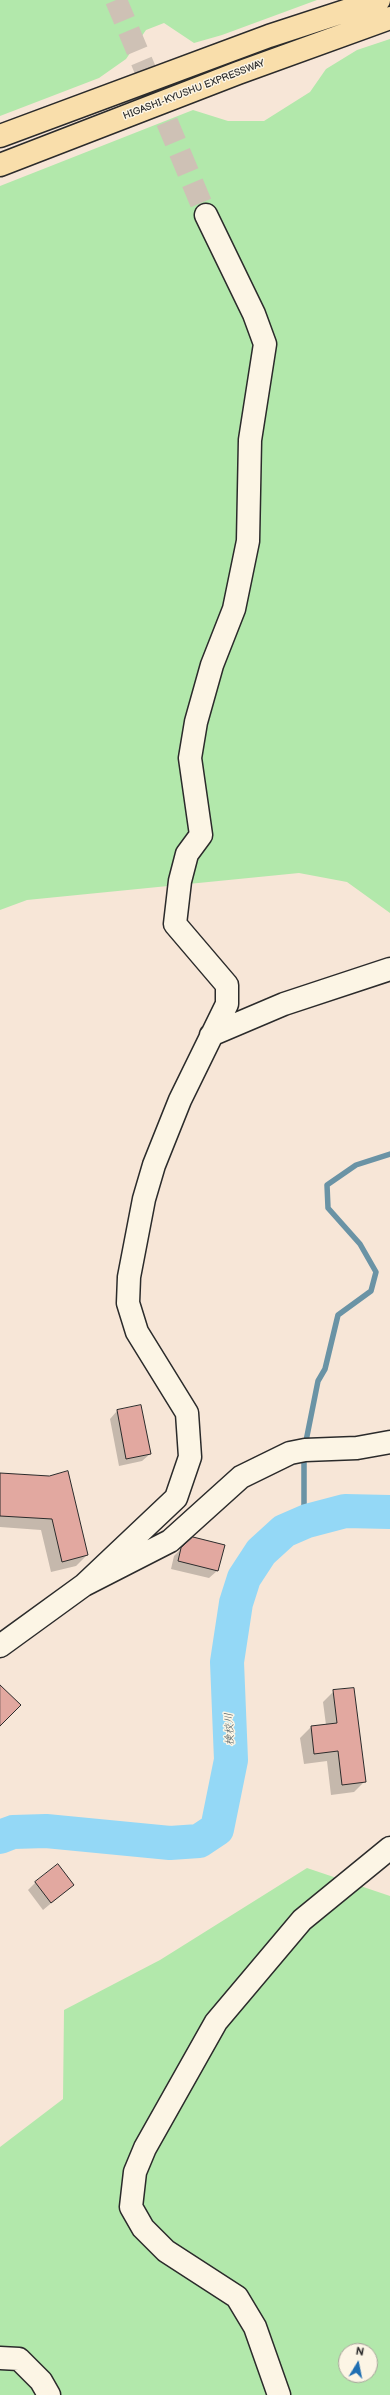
<!DOCTYPE html>
<meta charset="utf-8">
<style>
body{margin:0}
#map{position:relative;width:390px;height:2395px;overflow:hidden;background:#f7e6d7;font-family:"Balsamiq Sans",sans-serif}
canvas{display:block}
.north{position:absolute;left:338px;top:2343px;width:40px;height:40px;box-sizing:border-box;background:#fcf5e5;border:1px solid #a8a49b;border-radius:50%;rotate:10deg;font-size:11px;font-weight:700;line-height:16px;text-align:center;color:#2b2b2b}
.north::after{content:'';display:block;margin:auto;width:14px;height:18px;background:#1f6fb2;clip-path:polygon(50% 0,100% 100%,50% 72%,0 100%)}
</style>
<div id="map">
<canvas width="390" height="2395"></canvas>
<div class="north">N</div>
</div>
<script>
const c = document.querySelector('canvas').getContext('2d');
c.lineJoin = 'round';
function fill(path, color) { c.fillStyle = color; c.fill(path, 'evenodd'); }
function strokePath(path, color, width, dash) { c.strokeStyle = color; c.lineWidth = width; c.lineCap = dash ? 'butt' : 'round'; c.setLineDash(dash || []); c.stroke(path); }
function drawText(font, color, halo, rows, align = 'center') {
  c.font = font + ' "Balsamiq Sans","Klee One",sans-serif'; c.lineWidth = 3; c.setLineDash([]); c.textBaseline = 'middle'; c.strokeStyle = halo; c.fillStyle = color; for (const [text, x, y, turn = 0] of rows) {
    c.save(); c.translate(x, y); c.rotate((+turn || 0) * Math.PI / 180); c.textAlign = isNaN(turn) ? turn : align; if (halo) c.strokeText(text, 0, 0); c.fillText(text, 0, 0); c.restore();
  }
}
fill(new Path2D(`
 M0 0H317L222 35 194 43 164 23 146 30 126 59 99 78 0 116Z
 M390 39V913L347 882 299 873 27 900 0 910V186L193 110 228 121H264L310 92 326 69 357 50Z
 M307 1868 390 1896V2395H0V2147L63 2099 64 2010 160 1960ZM346 2351H370V2375H346Z`), '#b2e8ab');
fill(new Path2D(`
 M140 1406 150 1454 142 1461 119 1466 110 1419 117 1411Z
 M0 1474 49 1477 87 1555 76 1566 51 1572 41 1530 0 1527Z
 M223 1546 217 1571 209 1578 171 1569 174 1556 182 1548Z
 M334 1691 364 1782 354 1792 331 1795 327 1761 304 1764 300 1738 311 1727 326 1725 323 1702Z
 M36 1882 73 1885 43 1910 28 1890Z`), '#0003');
strokePath(new Path2D(`
 M306 1441 318 1381 325 1369 338 1315 371 1291 376 1272 360 1244 328 1208 327 1185 356 1165 390 1154
 M304 1459V1509L307 1521`), '#6a93a5', 5.5);
strokePath(new Path2D(`
 M0 1837 13 1832 46 1831 170 1843 199 1841 217 1829 231 1760 227 1662 236 1603 244 1578 261 1552 284 1531 307 1521 345 1511 390 1512`), '#94d8f6', 34);
const building = new Path2D(`
 M141 1405 151 1454 126 1459 117 1410Z
 M68 1471 88 1555 62 1562 52 1519 0 1516V1473L49 1476Z
 M193 1537 225 1545 218 1571 178 1561 181 1548Z
 M0 1685 21 1705 0 1726Z
 M354 1688 366 1782 342 1785 338 1751 314 1754 311 1726 337 1723 333 1690Z
 M58 1864 74 1885 51 1903 35 1882Z`);
fill(building, '#e2a8a0');
strokePath(building, '#2b2b2b', 1);
strokePath(new Path2D(`
 M116 0 206 215`), '#cec1b5', 22, [22, 11]);
const minor = new Path2D(`
 M211 1035 284 1004 390 969
 M84 1585 176 1498 190 1457 187 1413 137 1332 128 1303 129 1277 144 1199 154 1165 180 1100 227 1004V985L175 924 180 881 187 854 201 835 190 758 196 722 212 665 234 609 248 541 250 440 265 344 254 314 206 215
 M0 1646 84 1585 170 1541 241 1477 290 1453 305 1450 357 1448 390 1442
 M0 2358 19 2359 41 2381 49 2395
 M279 2395 255 2327 237 2297 166 2251 143 2228 131 2207 135 2172 145 2148 216 2022 302 1920 390 1848`);
const highway = new Path2D(`
 M0 136 269 36 379 0
 M0 165 238 73 390 18`);
strokePath(minor, '#2b2b2b', 25);
strokePath(highway, '#2b2b2b', 25);
strokePath(minor, '#fcf5e5', 22);
strokePath(highway, '#f9deab', 22);
drawText('10px', '#2b2b2b', '#fcf5e5', [
 ["HIGASHI-KYUSHU EXPRESSWAY",194,90,-21]
]);
drawText('italic 11px', '#45565e', '#fcf5e5', [
 ["検校川",230,1729,-92]
]);
</script>
